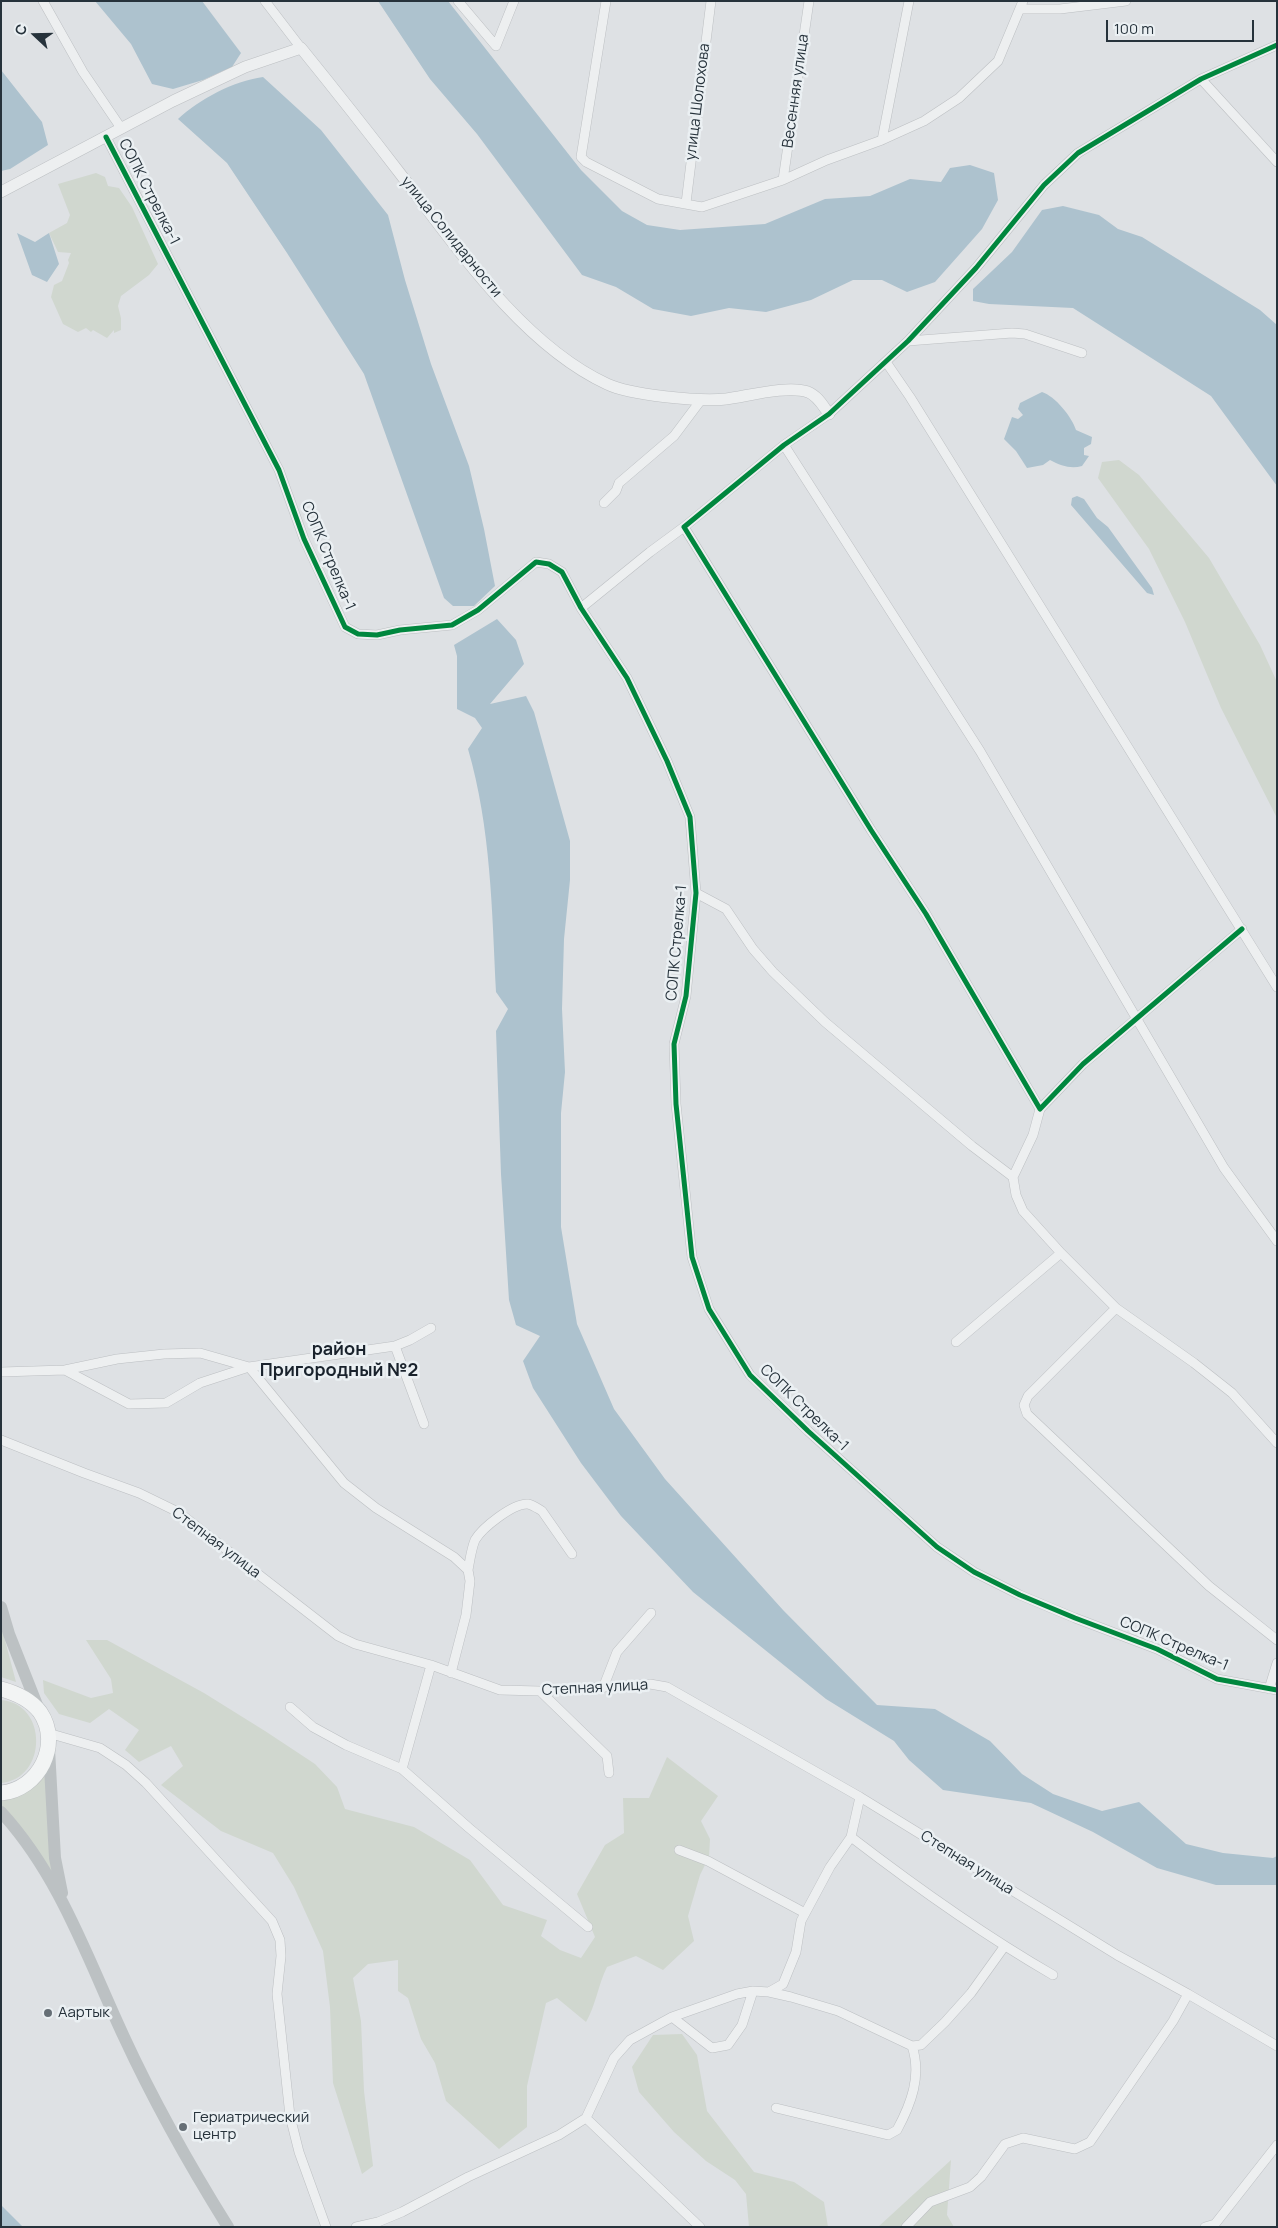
<!DOCTYPE html>
<meta charset="utf-8">
<style>
body{margin:0}
#map{position:relative;width:1278px;height:2228px;overflow:hidden;background:#dee1e4;font-family:Manrope,sans-serif}
canvas{display:block}
.frame{position:absolute;inset:0;border:2px solid #26323b;pointer-events:none}
.north{position:absolute;left:10px;top:10px;width:50px;height:50px;-webkit-text-stroke:4px #ebf0f3;paint-order:stroke;rotate:291deg;font-size:14px;font-weight:700;line-height:20px;text-align:center;color:#26323b}
.north::after{content:'';display:block;margin:auto;width:18px;height:22px;background:#26323b;clip-path:polygon(50% 0,100% 100%,50% 72%,0 100%)}
.scale{position:absolute;left:1106px;top:20px;width:148px;height:22px;box-sizing:border-box;border:2px solid #26323b;border-top:0;padding-left:6px;font-size:15px;line-height:18px;white-space:nowrap;color:#26323b;-webkit-text-stroke:4px #ebf0f3;paint-order:stroke}
</style>
<div id="map">
<canvas width="1278" height="2228"></canvas>
<div class="frame"></div>
<div class="north">С</div>
<div class="scale">100 m</div>
</div>
<script>
const c = document.querySelector('canvas').getContext('2d');
c.lineJoin = 'round';
function fill(path, color) { c.fillStyle = color; c.fill(path, 'evenodd'); }
function strokePath(path, color, width, dash) { c.strokeStyle = color; c.lineWidth = width; c.lineCap = dash ? 'butt' : 'round'; c.setLineDash(dash || []); c.stroke(path); }
function drawText(font, color, halo, rows, align = 'center') {
  c.font = font + ' Manrope,sans-serif'; c.lineWidth = 5; c.setLineDash([]); c.textBaseline = 'middle'; c.strokeStyle = halo; c.fillStyle = color; for (const [text, x, y, turn = 0] of rows) {
    c.save(); c.translate(x, y); c.rotate((+turn || 0) * Math.PI / 180); c.textAlign = isNaN(turn) ? turn : align; if (halo) c.strokeText(text, 0, 0); c.fillText(text, 0, 0); c.restore();
  }
}
fill(new Path2D(`
 M96 173 105 177 108 186 119 188 132 207 158 264 149 275 121 296 118 306 121 318V330L114 333V330L107 338 93 330 91 332 86 328 78 332 63 324 51 297 54 285 62 281 69 263 68 260 71 253 58 252 49 233 67 223 70 215 58 184Z
 M1119 460 1139 475 1209 558 1260 645 1277 682V818L1221 708 1185 622 1149 549 1098 478 1102 462Z
 M1 1625 16 1682 1 1677Z
 M86 1640H107L204 1693 265 1731 315 1764 337 1787 345 1809 414 1827 470 1860 503 1905 547 1920 541 1936 560 1950 581 1958 595 1937 577 1894 605 1845 624 1833 623 1798H649L667 1757 718 1796 701 1821 710 1839 709 1857 700 1875 688 1916 694 1941 663 1970 636 1956 607 1967C598 1985 596 2005 586 2022L557 1998 546 2003 527 2086V2127L499 2149 446 2101 435 2063 421 2039 408 1998 398 1991V1960L368 1964 353 1978 361 2021 364 2091 373 2166 362 2174 333 2083 330 2007 323 1951 294 1887 273 1853 221 1831 161 1785 183 1766 171 1746 139 1762 125 1750 139 1730 109 1709 90 1723 59 1714 44 1693 43 1680 91 1698 113 1693 111 1679Z
 M1 1700C48 1703 48 1779 1 1783Z
 M45 1770 53 1875 1 1814V1798Z
 M682 2034 697 2055 707 2111 754 2172 794 2182 824 2202 828 2227H749L746 2194 735 2180 706 2161 674 2132 639 2092 632 2067 653 2035Z
 M951 2160 947 2215 954 2227H878Z`), '#d0d7cf');
fill(new Path2D(`
 M95 1H202L241 53 232 67 203 80 173 89 152 84 131 44Z
 M378 1H448L581 170 622 211 647 225 680 230 765 224 825 199 870 196 910 179 941 182 950 168 970 165 994 173 998 200 982 229 935 282 907 292 882 280H853L811 300 766 312 729 308 691 316 653 309 616 287 582 275 477 134 430 79Z
 M1 70 42 122 48 145 10 169 1 171Z
 M263 77 321 130 388 215 405 280 431 364 469 466 484 529 495 586 474 606H453L444 598 364 374 287 253 227 163 178 119C200 99 233 81 263 77Z
 M1063 206 1099 215 1118 229 1142 237 1260 310 1277 325V486L1211 396 1073 308 989 304 973 301V289L1012 252 1042 210Z
 M17 233 35 242 49 233 59 264 47 282 32 275Z
 M1042 392C1055 396 1072 417 1076 430L1092 437 1091 444 1084 448V455L1089 456 1082 466C1071 469 1061 466 1050 460L1043 465 1027 468 1016 451 1004 439 1012 417 1018 419 1023 415 1018 409 1020 403Z
 M1077 496 1084 499 1097 518 1108 527 1152 588 1154 595 1147 593 1071 505 1072 498Z
 M497 619 516 640 524 664 490 704 526 696 534 712 570 841V880L564 939 562 1009 565 1072 561 1113V1227L577 1324 614 1409 665 1479 783 1610 877 1705 935 1709 990 1741 1022 1774 1053 1794 1102 1811 1139 1802 1186 1844 1223 1853 1273 1858 1277 1856V1885H1216L1157 1868 1093 1832 1031 1803 943 1790 909 1760 894 1741 826 1699 693 1592 621 1516 581 1463 533 1388 523 1361 540 1336 516 1325 509 1300 501 1174 496 1031 508 1009 496 992C492 910 491 828 468 749L482 728 475 718 457 709V656L454 645Z
 M1 2205 23 2227H1Z`), '#adc2ce');
const minor = new Path2D(`
 M43 1 83 72 121 128
 M265 1 301 48
 M458 1 496 46 514 1
 M606 1 581 157 586 162 658 199 702 207 783 180 827 160 882 140 924 121 959 98 998 61 1023 1
 M1022 9H1060L1126 1
 M1201 79 1277 162
 M106 137 279 470 304 539 345 627 358 634 377 635 400 630 452 625 478 610 536 562 549 564 562 572 581 608 627 678 667 761 690 817 696 893 686 996 674 1044 676 1104 692 1257 709 1309 750 1375 808 1431 937 1547 974 1572 1020 1595 1075 1618 1157 1649 1217 1679 1277 1690
 M882 140 909 1
 M783 180 809 1
 M686 203 711 1
 M908 341 1012 333 1025 334 1082 353
 M886 362 910 397 1277 987
 M784 445 980 751 1224 1168 1277 1241
 M604 503 616 491 619 483 674 436 701 400
 M581 608 650 552 684 527
 M696 893 726 909 753 949 773 972 825 1022 972 1146 1013 1177
 M1242 929 1083 1064 1040 1109 926 914 871 830 684 527 784 445 829 414 908 341 976 268 1044 185 1078 153 1201 79 1277 45
 M1040 1109 1033 1135 1013 1177 1016 1195 1023 1211 1061 1253 1116 1308 1194 1363 1232 1393 1277 1443
 M1116 1308 1028 1396 1024 1405 1027 1414 1209 1586 1277 1640
 M956 1342 1061 1253
 M395 1346 424 1424
 M65 1370 117 1359 164 1354 200 1353 249 1367 344 1483 376 1508 454 1557 468 1570 470 1581 466 1615 451 1673
 M1 1372 65 1370 129 1404 166 1403 200 1383 249 1367 395 1346 410 1340 431 1328
 M1 1440 84 1473 139 1493 178 1512 338 1636 355 1644 431 1665 500 1690 540 1691 650 1684 667 1687 860 1797 1117 1955 1188 1994 1277 2046
 M468 1570C470 1560 471 1550 475 1540 482 1528 513 1503 528 1504 533 1505 537 1508 542 1511L572 1554
 M431 1665 402 1769 469 1828 588 1927
 M603 1688 617 1652 651 1613
 M1269 1689 1277 1663
 M540 1691 607 1756 609 1773
 M290 1707 313 1727 346 1745 402 1769
 M48 1733 100 1748 126 1765 146 1783 272 1921 280 1940 281 1956 277 1994 290 2116 299 2152 326 2227
 M851 1837C916 1887 982 1934 1053 1975
 M679 1850 708 1861 805 1913
 M769 1992 783 1984 796 1952 801 1921 830 1867 851 1837 860 1797
 M672 2017 712 2048 728 2045 742 2025 753 1991
 M776 2108 888 2135 897 2130C911 2104 922 2076 912 2046
 M586 2118 700 2227
 M356 2227 378 2222 402 2212 468 2177 559 2135 586 2118 614 2058 630 2040 672 2017 737 1994 753 1991 769 1992 791 1997 838 2011 912 2046 921 2045 945 2022 971 1993 1004 1947
 M906 2227 930 2202 970 2187 981 2177 1005 2144 1023 2138 1075 2149 1090 2142 1173 2021 1188 1994
 M1205 2227 1215 2224 1277 2145`);
const tertiary = new Path2D(`
 M1 192 173 101 245 67 301 48C335 90 369 133 402 176 457 248 523 345 607 384 630 395 700 402 726 399 748 396 788 385 808 392 818 396 823 406 829 414`);
const primary = new Path2D(`
 M1 1689C16 1693 30 1699 40 1712 62 1744 39 1790 1 1793`);
strokePath(minor, '#bcbfc2', 10);
strokePath(tertiary, '#bcbfc2', 12);
strokePath(primary, '#bbbec1', 16);
strokePath(minor, '#edeff0', 9);
strokePath(tertiary, '#edeff0', 11);
strokePath(new Path2D(`
 M1 1607 9 1634 39 1710
 M49 1749 55 1858 62 1893
 M1 1812C60 1876 88 1960 124 2037 154 2102 190 2166 228 2227`), '#bcc1c3', 12);
strokePath(primary, '#f2f4f4', 15);
strokePath(new Path2D(`
 M106 137 279 470 304 539 345 627 358 634 377 635 400 630 452 625 478 610 536 562 549 564 562 572 581 608 627 678 667 761 690 817 696 893 686 996 674 1044 676 1104 692 1257 709 1309 750 1375 808 1431 937 1547 974 1572 1020 1595 1075 1618 1157 1649 1217 1679 1277 1690
 M1242 929 1083 1064 1040 1109 926 914 871 830 684 527 784 445 829 414 908 341 976 268 1044 185 1078 153 1201 79 1277 45`), '#00873e', 5);
for (const [x, y, r, color] of [
 [48,2013,5,"#666f76"],
 [183,2127,5,"#666f76"]
]) { const dot = new Path2D(); dot.arc(x, y, r, 0, 2 * Math.PI); c.fillStyle = color; c.fill(dot); strokePath(dot, '#ebf0f3', 2); }
drawText('15px', '#26323b', '#ebf0f3', [
 ["Весенняя улица",796,91,-82],
 ["улица Шолохова",698,102,-83],
 ["СОПК Стрелка-1",149,192,63],
 ["улица Солидарности",451,237,51],
 ["СОПК Стрелка-1",328,556,67],
 ["СОПК Стрелка-1",677,943,-85],
 ["СОПК Стрелка-1",804,1408,44],
 ["Степная улица",216,1543,37],
 ["СОПК Стрелка-1",1174,1644,23],
 ["Степная улица",595,1688,-3],
 ["Степная улица",967,1863,32]
]);
drawText('15px', '#26323b', '#ebf0f3', [
 ["Аартык",58,2013],
 ["Гериатрический",193,2118],
 ["центр",193,2135]
], 'left');
drawText('bold 18px', '#19222c', '#ebf0f3', [
 ["район",339,1350],
 ["Пригородный №2",339,1371]
]);
</script>
